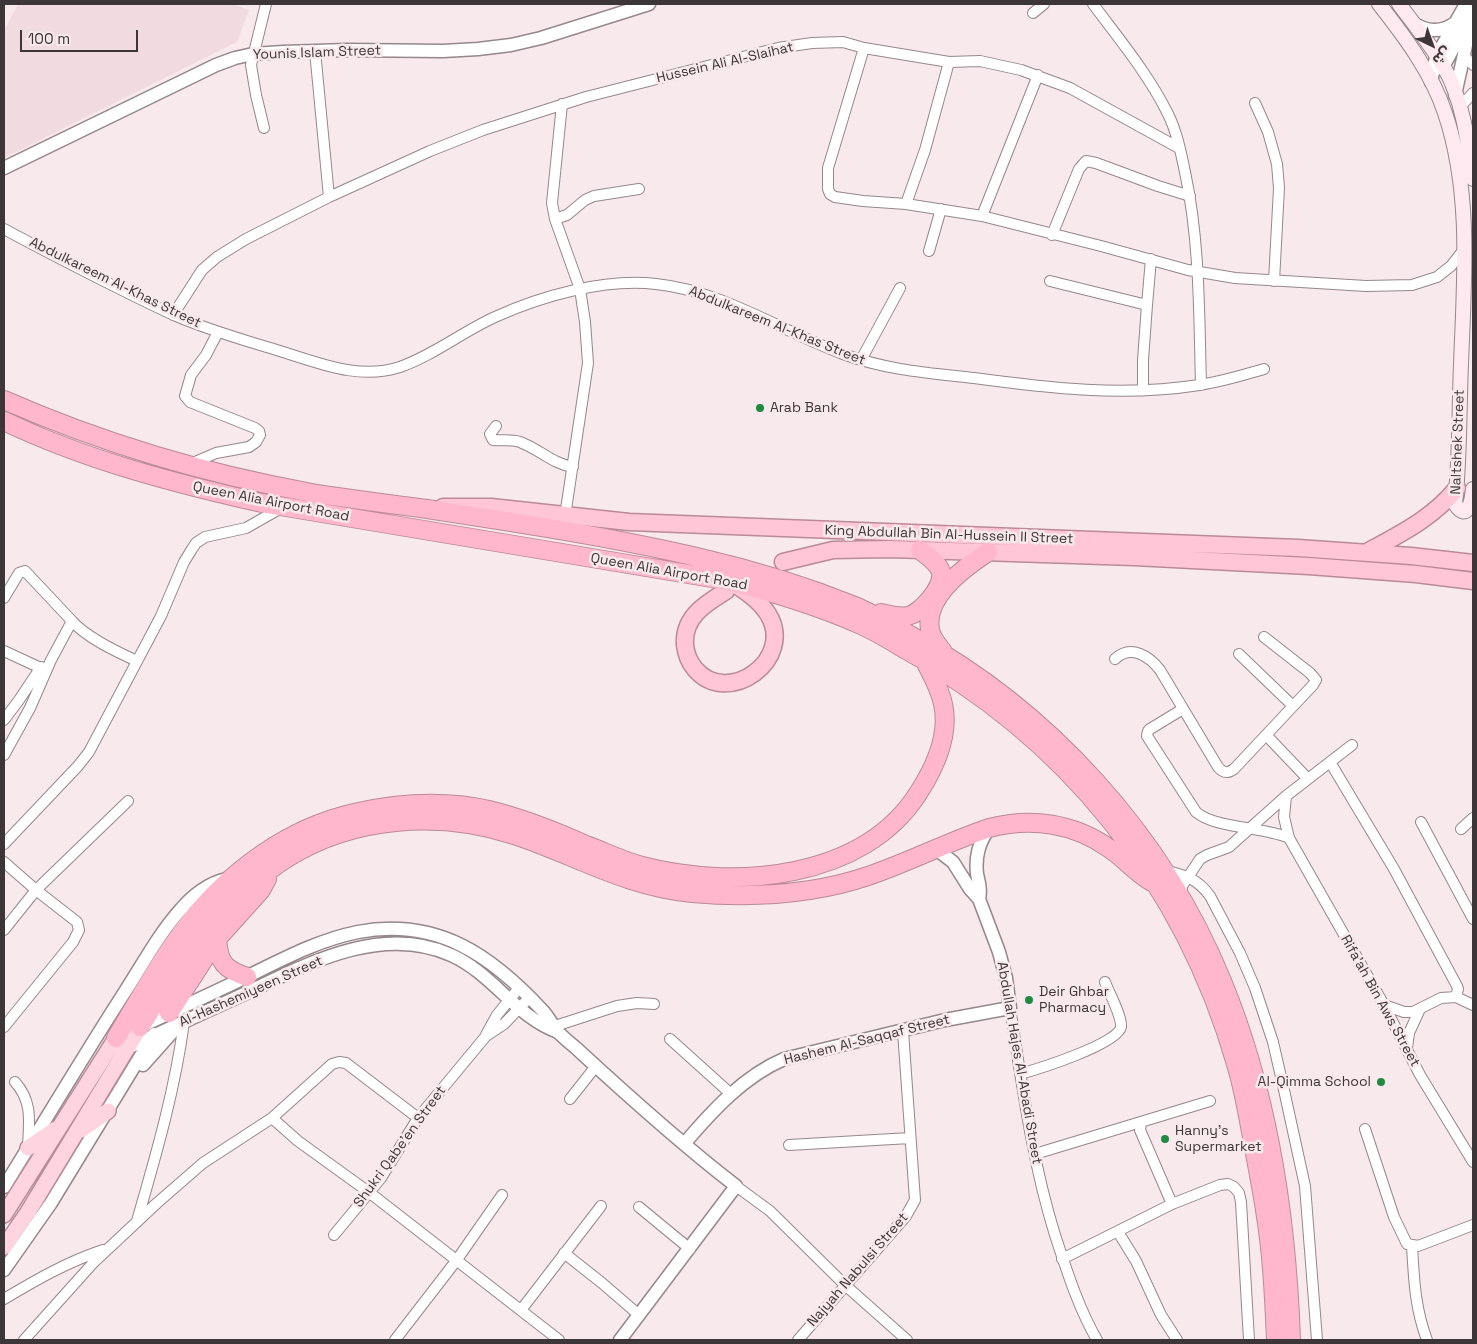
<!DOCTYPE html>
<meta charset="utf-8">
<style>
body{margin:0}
#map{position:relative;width:1477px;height:1344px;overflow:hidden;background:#f8e9ed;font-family:"Space Grotesk","Noto Sans Arabic",sans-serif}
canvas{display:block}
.frame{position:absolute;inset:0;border:5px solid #3c3638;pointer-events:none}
.north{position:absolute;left:1407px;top:20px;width:50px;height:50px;-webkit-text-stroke:4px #f8e9ed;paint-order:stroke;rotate:138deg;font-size:14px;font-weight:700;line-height:20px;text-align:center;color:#3c3638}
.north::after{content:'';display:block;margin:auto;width:18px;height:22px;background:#3c3638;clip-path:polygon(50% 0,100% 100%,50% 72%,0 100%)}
.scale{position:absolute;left:20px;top:30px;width:118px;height:22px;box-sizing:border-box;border:2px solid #3c3638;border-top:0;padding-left:6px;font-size:15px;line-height:18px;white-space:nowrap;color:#3c3638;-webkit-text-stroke:4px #f8e9ed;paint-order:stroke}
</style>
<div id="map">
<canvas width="1477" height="1344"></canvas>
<div class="frame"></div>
<div class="north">ش</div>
<div class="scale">100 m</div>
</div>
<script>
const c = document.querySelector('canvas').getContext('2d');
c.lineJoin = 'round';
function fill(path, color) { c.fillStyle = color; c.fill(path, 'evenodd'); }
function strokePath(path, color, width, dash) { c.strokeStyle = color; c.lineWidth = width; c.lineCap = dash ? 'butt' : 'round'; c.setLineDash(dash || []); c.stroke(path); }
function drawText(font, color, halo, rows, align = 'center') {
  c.font = font + ' "Space Grotesk",sans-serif'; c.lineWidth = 5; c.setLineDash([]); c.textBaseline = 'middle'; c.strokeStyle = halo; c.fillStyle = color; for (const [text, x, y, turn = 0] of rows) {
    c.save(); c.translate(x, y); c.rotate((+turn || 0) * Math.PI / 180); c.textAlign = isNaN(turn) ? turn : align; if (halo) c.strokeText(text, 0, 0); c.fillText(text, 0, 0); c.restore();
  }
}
fill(new Path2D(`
 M18 4H233L249 10 237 42 4 158V31Z`), '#f2dae1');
const minor = new Path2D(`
 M1093 4C1119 39 1149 75 1168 114 1177 132 1181 153 1185 172 1200 242 1199 314 1201 385
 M1033 13 1044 4
 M864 48 828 168V189L830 194 835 197 863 201 906 204 982 216 1101 246 1188 270 1235 278 1366 286 1412 285 1437 277 1451 266 1465 248
 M315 51 329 197
 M1464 56 1473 65
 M1255 103 1268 132 1277 164 1279 188 1274 281
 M562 104 552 203 555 219 580 289 585 322 588 363 565 516
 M1459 108 1473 93
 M264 128 256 95 251 65 266 4
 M906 204 925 150 949 62
 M982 216 1038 75
 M555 219 567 215 585 200 594 196 639 189
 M4 229C43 250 82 270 122 290 140 299 158 308 176 316 211 331 247 341 283 352 322 364 360 380 400 367 434 355 462 332 495 317 541 296 605 278 656 284 723 291 781 331 843 354 886 370 929 373 974 378 1048 388 1124 397 1199 385 1221 382 1243 375 1264 369
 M1052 235 1079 169 1086 161 1096 163 1158 186 1190 196
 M929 251 941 209
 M1050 281 1147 305 1151 259
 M173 315 202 270 217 257 246 239 329 197 430 151 483 130 586 97 778 48 812 43 843 42 864 48 949 62 980 61 1021 70 1070 88 1179 148
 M861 360 900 288
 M1143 390V360L1147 305
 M496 426 490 434 493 440C502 441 511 439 520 442 539 449 553 464 573 467
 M188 465 216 453 249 447 256 442 260 435 259 431 255 428 190 402 185 396 191 375 206 355 218 332
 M4 598 19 573 25 571 72 621
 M4 651 45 670
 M1239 654 1293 706
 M1115 659C1131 644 1149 656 1160 670L1218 767C1223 773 1227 774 1234 769L1313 685 1316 680 1310 673 1264 637
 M1183 709 1150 729 1148 731 1147 736 1196 812C1216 829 1262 826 1289 838
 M4 720 19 700 41 667
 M1267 736 1308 779
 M4 755 30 708 51 660 72 621C87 638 117 652 137 661
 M1330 762 1394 869 1457 986 1458 989 1456 997
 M1286 796 1284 817 1289 838 1384 1005 1420 1075 1473 1162
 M1421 822 1473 919
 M1461 829 1473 818
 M4 844 78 766 89 752 161 616 184 562 192 549 196 543 205 537 246 528 283 507
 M4 862 36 890 77 922 79 930 73 942 4 1027
 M1164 870C1184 875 1197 878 1210 896L1240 953 1255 988 1273 1042 1284 1090 1305 1186 1317 1340
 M1182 896V886L1200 859 1207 855 1229 847 1286 796 1352 745
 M4 930 36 890 128 801
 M1384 1005 1404 1012H1413L1441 998 1456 997 1473 1005
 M1010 1008C1022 1084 1032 1161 1055 1235 1067 1271 1078 1307 1097 1340
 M549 1028 617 1006 637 1003 654 1004
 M486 1035 497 1015 519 988
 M670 1039 731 1094
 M1407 1048 1409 1033 1420 1009
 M1020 1074C1038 1069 1118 1044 1121 1027 1122 1016 1109 993 1105 982
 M15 1082C33 1102 29 1122 28 1147
 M570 1099 596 1066
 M272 1118 298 1141 370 1193 559 1340
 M1141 1122 1140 1130 1172 1204
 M1365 1129 1394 1217 1407 1244 1418 1246 1473 1225
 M789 1145 910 1138
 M1035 1154 1210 1101
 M736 1186 770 1211 845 1285 907 1340
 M639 1207 690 1249
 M137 1221C156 1155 175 1090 184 1022
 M1118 1232 1136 1261 1161 1315 1177 1340
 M334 1235 381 1178 418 1118 486 1036 504 1024 529 998
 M1412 1246C1414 1280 1415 1308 1427 1340
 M564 1253 602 1283 639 1315
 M1062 1259 1172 1204 1220 1185 1228 1184 1234 1187 1239 1193 1241 1202 1249 1340
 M4 1299C36 1280 67 1262 103 1250
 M521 1310 601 1206
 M24 1340 94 1262 157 1203 203 1163 272 1118 332 1064 339 1062 346 1063 418 1118
 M395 1340 456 1261 502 1195
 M798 1340 906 1216 915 1200 903 1031`);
const tertiary = new Path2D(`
 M1412 22C1426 32 1441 33 1455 23
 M1436 69 1443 67 1473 12
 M1431 82 1436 57 1466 4
 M1455 95 1470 27
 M4 168 179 83 216 65 235 58 253 54 283 52 347 50 443 51 478 49 511 45 541 38 649 4
 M979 899C981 890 979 883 977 874 975 856 979 843 989 828
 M140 1027C175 1010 211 994 246 977 283 959 318 940 358 932 438 917 492 956 543 1011 549 1018 553 1026 559 1033 564 1038 570 1043 576 1048 628 1096 680 1143 736 1186L620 1340
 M125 1049C164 1031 203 1013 242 995 305 965 381 923 451 955 492 973 516 1017 558 1032
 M143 1065 176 1028
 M684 1144C712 1111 744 1076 784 1059L945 1020 1010 1008 1006 978 999 952 979 899 970 889 953 862 936 849
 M4 1187C45 1121 84 1055 126 990 144 962 160 932 182 908 193 895 209 883 226 879
 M4 1270 51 1203 154 1034`);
const secondary = new Path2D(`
 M1379 4C1405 37 1432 73 1445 113 1472 193 1464 281 1461 364 1459 411 1460 458 1455 504 1468 524 1472 499 1473 489
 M1399 4C1414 24 1431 45 1444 67 1463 100 1468 142 1473 179`);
const primary = new Path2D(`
 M81 1130 108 1111
 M28 1148 56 1129
 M4 1215 116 1038
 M4 1247 28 1212 140 1027`);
const trunk = new Path2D(`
 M443 507H491L629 522 1298 548 1411 556 1473 563
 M1367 552C1400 534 1433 518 1457 488
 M783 562 833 550 890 549 1134 557 1309 566 1416 574 1473 581
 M726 591C705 604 683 617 685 645 686 654 689 662 695 669 728 708 796 659 768 614 760 601 747 592 734 584`);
const motorway = new Path2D(`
 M4 400C102 443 206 474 312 493 350 499 389 504 427 509 519 523 611 537 701 558 753 570 805 586 855 606 874 614 892 625 910 635 1048 709 1163 836 1222 981 1268 1092 1287 1221 1291 1340
 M4 421C86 460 173 483 262 503L730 581C774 593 819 606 861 625 874 631 888 639 901 647 1066 736 1184 883 1236 1064 1244 1090 1248 1116 1253 1143 1261 1185 1269 1227 1272 1269 1274 1293 1275 1317 1276 1340
 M881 613C890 615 899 618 908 616 921 613 944 587 941 572 938 562 927 556 920 550
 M943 652C938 645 931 638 930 629 924 596 965 567 988 552
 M217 939C219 963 224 969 247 977
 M169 1013 217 939 261 890 267 879
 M140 1027C165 989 188 946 220 913 229 902 241 893 252 884 263 875 274 866 287 858 354 816 440 811 514 835 575 855 626 887 692 893 751 898 812 895 868 876 909 862 948 842 989 828 1031 817 1074 823 1110 849 1125 859 1136 873 1152 882
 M116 1038C139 1000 161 959 189 923 230 871 288 828 354 813 398 803 444 800 489 810 522 818 555 831 586 845 605 852 623 861 642 866 734 890 864 880 919 792 935 767 950 735 943 704 940 688 931 674 924 659`);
strokePath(minor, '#95878b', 12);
strokePath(tertiary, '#95878b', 15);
strokePath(secondary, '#95878b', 16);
strokePath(primary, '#ba8a99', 18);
strokePath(trunk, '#ba8a99', 19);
strokePath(motorway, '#ba8a99', 20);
strokePath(minor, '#fff', 10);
strokePath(tertiary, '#fff', 12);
strokePath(secondary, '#ffe9f0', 14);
strokePath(primary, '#fed4e1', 15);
strokePath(trunk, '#fec6d7', 16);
strokePath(motorway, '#feb7cd', 18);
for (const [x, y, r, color] of [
 [760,408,5,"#208a41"],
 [1029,1000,5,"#208a41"],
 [1381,1082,5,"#208a41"],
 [1165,1139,5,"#208a41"]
]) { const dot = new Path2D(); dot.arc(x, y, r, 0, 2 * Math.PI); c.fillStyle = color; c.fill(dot); strokePath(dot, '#f8e9ed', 2); }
drawText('14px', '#3c3638', '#f8e9ed', [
 ["Younis Islam Street",317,53,-2],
 ["Hussein Ali Al-Slaihat",725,63,-13],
 ["Abdulkareem Al-Khas Street",115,283,26],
 ["Abdulkareem Al-Khas Street",777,326,22],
 ["Naltshek Street",1458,442,-88],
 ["Queen Alia Airport Road",271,502,11],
 ["King Abdullah Bin Al-Hussein II Street",949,535,2],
 ["Queen Alia Airport Road",669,572,10],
 ["Al-Hashemiyeen Street",251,992,-24],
 ["Rifa'ah Bin Aws Street",1380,1001,61],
 ["Hashem Al-Saqqaf Street",867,1040,-14],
 ["Abdullah Hajes Al-Abadi Street",1019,1063,80],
 ["Shukri Qabe'en Street",400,1147,-54],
 ["Najyah Nabulsi Street",858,1270,-49]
]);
drawText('14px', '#3c3638', '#f8e9ed', [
 ["Arab Bank",770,408],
 ["Deir Ghbar",1039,992],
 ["Pharmacy",1039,1008],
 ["Al-Qimma School",1371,1082,"right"],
 ["Hanny's",1175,1131],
 ["Supermarket",1175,1147]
], 'left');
</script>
